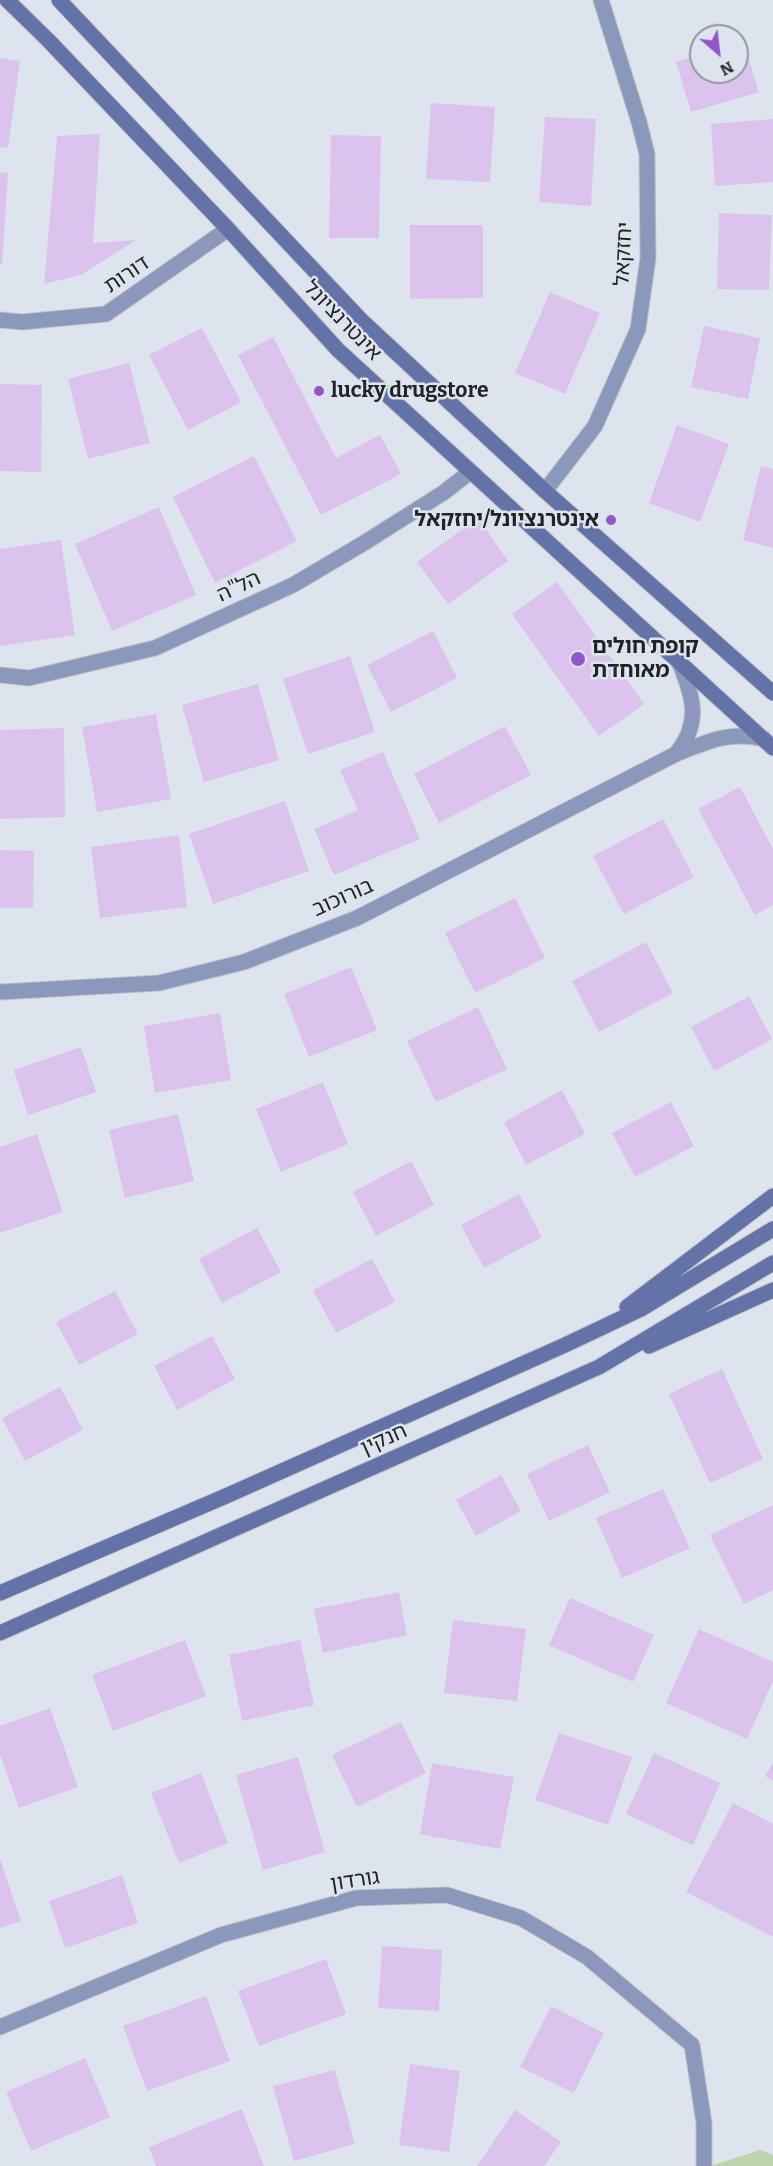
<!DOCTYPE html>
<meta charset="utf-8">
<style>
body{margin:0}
#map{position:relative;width:773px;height:2166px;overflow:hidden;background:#dee4ed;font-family:Bitter,serif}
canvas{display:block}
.north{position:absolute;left:689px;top:24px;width:60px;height:60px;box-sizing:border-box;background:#dee4ed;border:2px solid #92979e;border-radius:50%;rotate:152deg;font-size:16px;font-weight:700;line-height:24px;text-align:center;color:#212427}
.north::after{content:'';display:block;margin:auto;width:21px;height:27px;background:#9156cc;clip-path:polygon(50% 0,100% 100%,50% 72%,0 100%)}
</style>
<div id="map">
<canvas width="773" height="2166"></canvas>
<div class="north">N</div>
</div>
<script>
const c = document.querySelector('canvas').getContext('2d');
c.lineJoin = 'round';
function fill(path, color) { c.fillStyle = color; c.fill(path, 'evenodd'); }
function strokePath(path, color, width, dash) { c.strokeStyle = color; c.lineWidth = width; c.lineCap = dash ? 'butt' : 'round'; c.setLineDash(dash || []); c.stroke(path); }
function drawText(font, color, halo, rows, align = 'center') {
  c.font = font + ' Bitter,"Noto Sans Hebrew",serif'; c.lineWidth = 5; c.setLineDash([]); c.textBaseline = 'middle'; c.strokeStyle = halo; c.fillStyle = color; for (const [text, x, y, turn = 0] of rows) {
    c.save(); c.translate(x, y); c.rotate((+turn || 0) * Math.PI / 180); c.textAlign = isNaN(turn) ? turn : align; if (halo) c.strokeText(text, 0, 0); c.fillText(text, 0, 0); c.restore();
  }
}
fill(new Path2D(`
 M760 2150 773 2155V2166H711Z`), '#bcd3ad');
fill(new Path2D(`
 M743 41 759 92 691 112 676 62 701 54V72H737V43Z
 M0 58 20 61 8 148 0 147Z
 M431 103 495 107 490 182 426 179Z
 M545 117 596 119 591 206 539 202Z
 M773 119V182L715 186 711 124Z
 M100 134 93 243 136 240 81 275 44 284 57 136Z
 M331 135 381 136 379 238H329Z
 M0 172 8 173 2 264H0Z
 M719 213 772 215 769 290 717 289Z
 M410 225H483V298L410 299Z
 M550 292 600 313 565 394 515 373Z
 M704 326 760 338 748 399 691 387Z
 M202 328 241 402 188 430 149 355Z
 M273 337 336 458 380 435 401 474 321 515 238 355Z
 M129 363 150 443 88 459 68 379Z
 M0 384 42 385 41 472 0 471Z
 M677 425 729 444 700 522 649 503Z
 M254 456 297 541 215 583 173 497Z
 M761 466 773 469V548L743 540Z
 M159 507 196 595 112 631 75 544Z
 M478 518 508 561 448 604 417 562Z
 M61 540 75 635 0 646V549Z
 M557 582 644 704 599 736 512 614Z
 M433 631 457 678 391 712 367 665Z
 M350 656 375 732 308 754 283 679Z
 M258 684 279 760 204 782 182 705Z
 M156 714 171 799 97 812 82 727Z
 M505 726 531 775 439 823 414 774Z
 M64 728 65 817 0 819V730Z
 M383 752 420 839 334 875 314 829 358 810 340 770Z
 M740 787 773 849V905L755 915 698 809Z
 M285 801 309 871 213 904 189 834Z
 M663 819 694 877 624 914 593 856Z
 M179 835 187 907 100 918 91 847Z
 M0 850 34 851 33 908H0Z
 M515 898 545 958 475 993 445 933Z
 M646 942 673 993 599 1032 572 981Z
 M351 967 377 1030 309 1057 284 994Z
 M749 996 772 1039 714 1071 691 1027Z
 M478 1007 507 1069 436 1102 407 1041Z
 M220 1013 231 1080 155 1093 144 1026Z
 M81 1047 96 1092 28 1115 14 1070Z
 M323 1082 348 1144 281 1172 256 1109Z
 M562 1090 585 1134 526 1165 504 1122Z
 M671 1102 694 1146 635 1177 612 1133Z
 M178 1114 194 1181 125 1198 109 1130Z
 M37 1134 63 1212 0 1233V1147Z
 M411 1161 434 1205 376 1236 353 1192Z
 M519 1194 542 1237 484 1268 461 1225Z
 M257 1228 281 1272 222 1303 199 1259Z
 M372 1259 395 1302 336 1333 313 1290Z
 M115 1291 138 1334 79 1365 56 1322Z
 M212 1336 235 1379 177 1410 154 1366Z
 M722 1369 763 1459 710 1483 669 1394Z
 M60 1387 83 1430 25 1461 2 1418Z
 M588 1445 610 1492 549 1521 527 1474Z
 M501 1475 521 1511 476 1536 456 1500Z
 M663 1489 690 1548 622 1578 596 1518Z
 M773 1505V1590L744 1604 710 1535Z
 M399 1592 407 1635 323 1653 314 1609Z
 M570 1598 654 1635 633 1682 549 1645Z
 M453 1620 526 1629 517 1701 444 1693Z
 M699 1629 773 1662V1681L747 1739 666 1703Z
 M185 1640 206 1696 113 1731 92 1675Z
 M300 1640 314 1705 242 1721 229 1655Z
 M50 1708 78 1787 19 1808 0 1755V1726Z
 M401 1722 426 1773 357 1807 332 1755Z
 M559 1733 632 1757 608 1825 535 1800Z
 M654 1753 720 1783 693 1845 626 1814Z
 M298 1757 325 1852 263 1870 236 1775Z
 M432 1763 514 1777 500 1849 420 1834Z
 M773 1763V1781L765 1776Z
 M201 1773 228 1843 179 1863 151 1793Z
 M733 1803 773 1824V1937L686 1892Z
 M0 1859 21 1921 0 1928Z
 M122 1875 138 1923 65 1948 49 1901Z
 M382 1946 442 1950 439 2011 378 2008Z
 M326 1959 346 2014 259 2046 238 1991Z
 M206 1996 230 2061 147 2091 123 2026Z
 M551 2006 604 2033 574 2093 520 2067Z
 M85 2058 110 2117 31 2151 6 2092Z
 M410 2064 460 2071 449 2152 399 2145Z
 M335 2070 355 2144 294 2161 273 2086Z
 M242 2109 264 2166H156L149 2147Z
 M515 2110 561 2142 544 2166H477Z`), '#dcc3ed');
const street = new Path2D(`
 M0 320 22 322 106 314 228 229
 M545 491 595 426 638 329 648 258 647 154 639 122 601 0
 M0 675 29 678 155 648 293 585 364 543 443 493 470 472
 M676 754C703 721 692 695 678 659
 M0 992 159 983 244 962 357 918 676 754C706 742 732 730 764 739
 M0 2027 221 1935 356 1898 447 1895 521 1918 587 1957 692 2045 704 2123V2166`);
const secondary = new Path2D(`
 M7 0 48 40 228 229 338 350 773 748
 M59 0 361 320 545 491 773 693
 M627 1307 773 1196
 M649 1346 773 1290
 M0 1593 226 1496 565 1345 641 1309 773 1229
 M0 1633 599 1367 773 1263`);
strokePath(street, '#bcc1c9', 17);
strokePath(secondary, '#bcc1c9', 17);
strokePath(street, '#8c97bc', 15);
strokePath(secondary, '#6372a7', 15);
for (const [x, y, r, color] of [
 [319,391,6,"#9156cc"],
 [611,520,6,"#9156cc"],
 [578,659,8,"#9156cc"]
]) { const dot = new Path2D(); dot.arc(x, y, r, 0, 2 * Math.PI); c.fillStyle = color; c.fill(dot); strokePath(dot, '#dee4ed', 2); }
drawText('21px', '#212427', '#dee4ed', [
 ["יחזקאל",624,254,-87],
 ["דורות",127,275,-34],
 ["אינטרנציונל",342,321,46],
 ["הל\"ה",239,587,-25],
 ["בורוכוב",343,898,-24],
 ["חנקין",384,1440,-24],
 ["גורדון",355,1881,-9]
]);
drawText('bold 21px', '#212427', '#dee4ed', [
 ["lucky drugstore",331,391],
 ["אינטרנציונל/יחזקאל",599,520,"right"],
 ["קופת חולים",592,647],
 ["מאוחדת",592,671]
], 'left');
</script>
